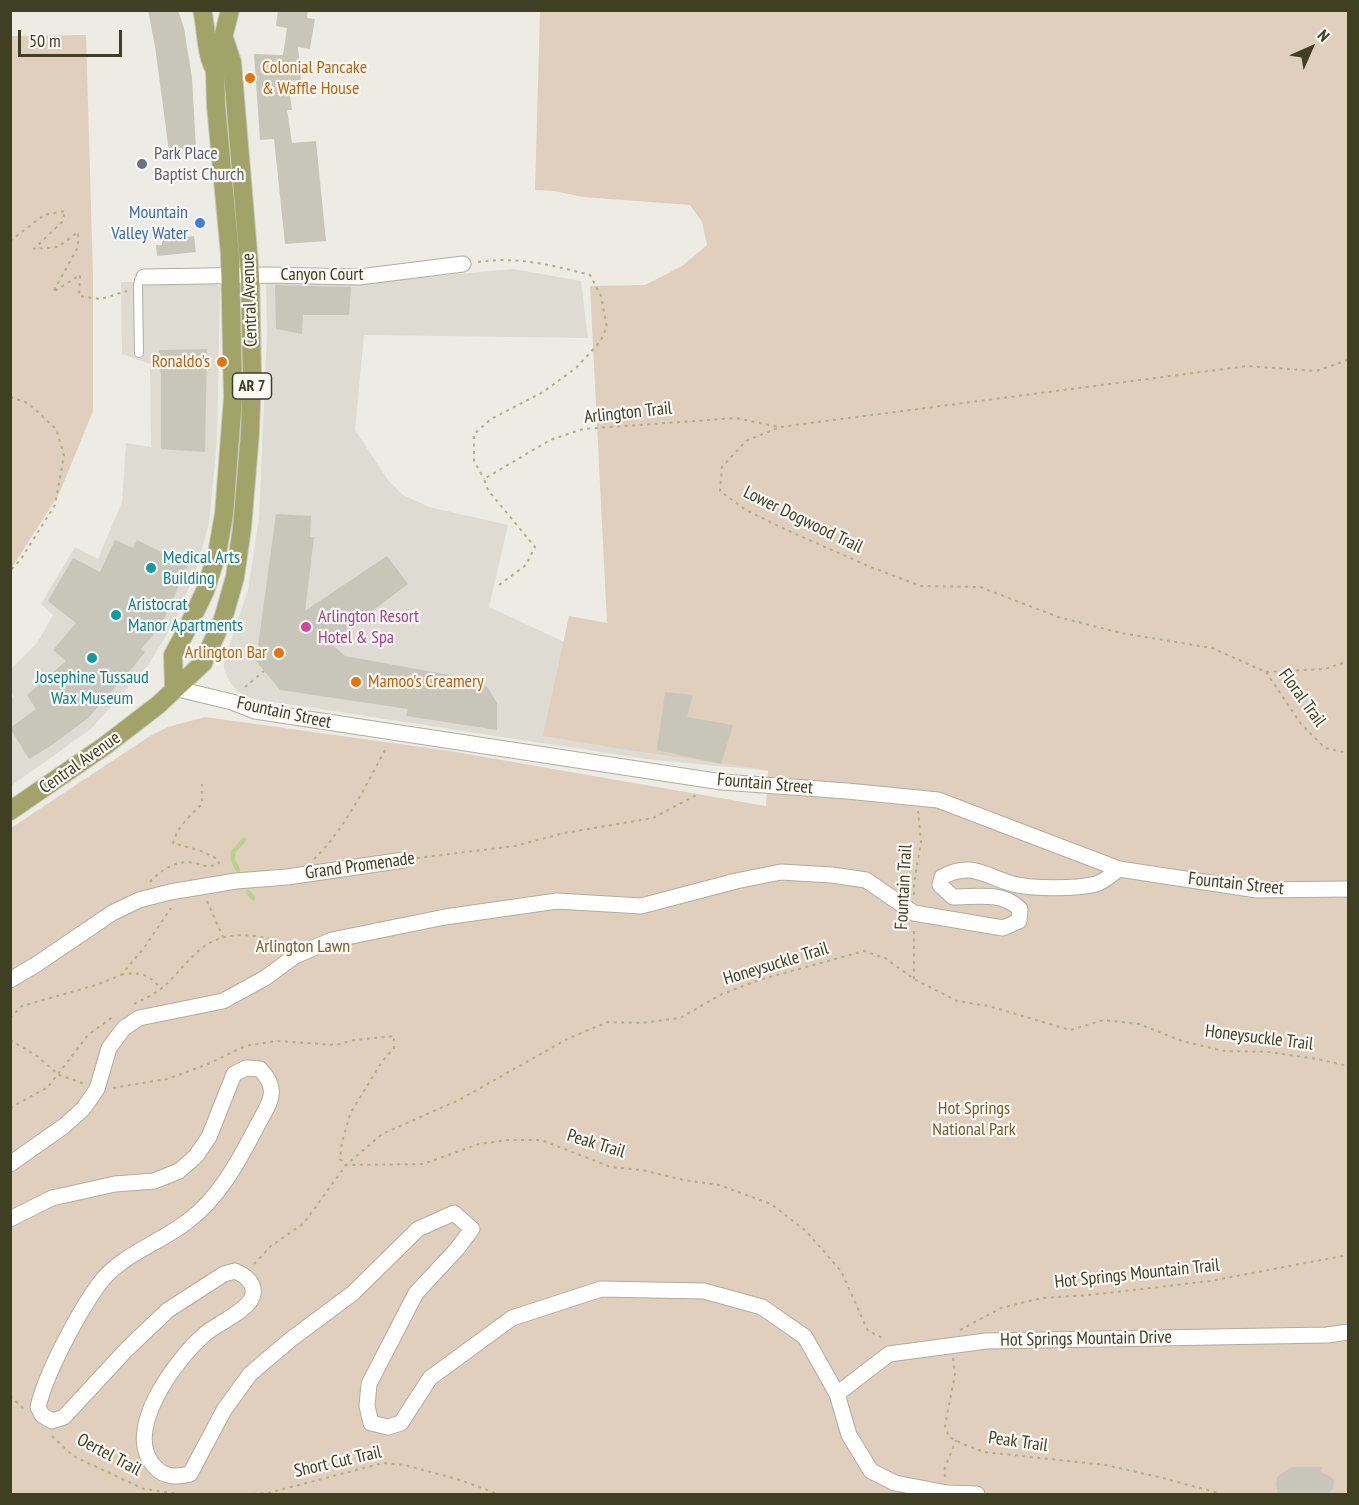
<!DOCTYPE html>
<style>
body{margin:0}
#map{position:relative;width:1359px;height:1505px;overflow:hidden;background:#edece4;font-family:"PT Sans Narrow",sans-serif}
canvas{display:block}
.frame{position:absolute;inset:0;border:12px solid #3f3f23;pointer-events:none}
.north{position:absolute;left:1281px;top:18px;width:60px;height:60px;-webkit-text-stroke:4px #faf8f4;paint-order:stroke;rotate:45deg;font-size:16px;font-weight:700;line-height:24px;text-align:center;color:#3f3f23}
.north::after{content:'';display:block;margin:auto;width:21px;height:27px;background:#3f3f23;clip-path:polygon(50% 0,100% 100%,50% 72%,0 100%)}
.scale{position:absolute;left:18px;top:30px;width:104px;height:27px;box-sizing:border-box;border:3px solid #3f3f23;border-top:0;padding-left:8px;font-size:18px;line-height:21px;white-space:nowrap;color:#3f3f23;-webkit-text-stroke:4px #faf8f4;paint-order:stroke}
</style>
<div id="map">
<canvas width="1359" height="1505"></canvas>
<div class="frame"></div>
<div class="north">N</div>
<div class="scale">50 m</div>
</div>
<script>
const c = document.querySelector('canvas').getContext('2d');
c.lineJoin = 'round';
function fill(path, color) { c.fillStyle = color; c.fill(path, 'evenodd'); }
function strokePath(path, color, width, dash) { c.strokeStyle = color; c.lineWidth = width; c.lineCap = dash ? 'butt' : 'round'; c.setLineDash(dash || []); c.stroke(path); }
function drawText(font, color, halo, rows, align = 'center') {
  c.font = font + ' "PT Sans Narrow",sans-serif'; c.lineWidth = 4.5; c.setLineDash([]); c.textBaseline = 'middle'; c.strokeStyle = halo; c.fillStyle = color; for (const [text, x, y, turn = 0] of rows) {
    c.save(); c.translate(x, y); c.rotate((+turn || 0) * Math.PI / 180); c.textAlign = isNaN(turn) ? turn : align; if (halo) c.strokeText(text, 0, 0); c.fillText(text, 0, 0); c.restore();
  }
}
fill(new Path2D(`
 M513 269 581 281 588 338 364 335 355 430 388 480 403 495 429 507 508 525 489 607 573 646 812 775 646 759 261 700 248 697 237 691 230 682 224 670V662L248 590 259 518 267 334 266 280H392Z
 M121 282H211L220 286 217 441 209 523 196 570 176 619 149 664 91 729 11 786 10 699 14 697 11 691V669L37 643 53 615 41 604 75 547 98 559 122 502 126 443 151 447 150 364 122 354Z`), '#dddbd2');
fill(new Path2D(`
 M540 11H1348V1494H11V828L150 736 168 727 205 717 450 751 766 806 768 770 629 750 543 736 569 616 607 623 590 286 645 285 682 266 707 245 702 222 690 205 583 197 554 191 535 190Z
 M86 35 93 276V411L59 494 11 569V36Z`), '#dfcfbc');
strokePath(new Path2D(`
 M238 870 233 860V852L244 840
 M248 892 253 898`), '#b4d38b', 4.5);
fill(new Path2D(`
 M148 10H178L184 28 192 78 196 148 169 152 155 46Z
 M278 10H308L307 18 315 19 310 49 298 47 301 80 288 81 292 110H287L292 143 316 141 326 241 285 244 274 139 260 140 254 54 283 55 287 28 276 26Z
 M194 236 196 252 157 256 156 245H162V240Z
 M275 285 351 287 349 315H303L302 334 276 329Z
 M207 349 205 452 161 449V372H160L159 350Z
 M276 514 311 516 310 537H314L305 611 387 556 408 584 330 643 345 656 477 680 488 688 497 703V730L406 716 408 709 280 690 256 661Z
 M115 540 133 548 137 540 188 565 161 626 141 649 145 652 133 667 88 718 52 745 29 759 10 728 36 709 27 695 66 661 53 650 76 623 48 601 73 558 100 572Z
 M665 692 693 695 687 717 733 725 721 764 657 750Z
 M1291 1467H1322L1321 1472 1330 1476 1334 1481 1333 1489 1328 1494H1278L1276 1484 1277 1477Z`), '#c8c6b9');
const lane = new Path2D(`
 M139 353 138 286 139 280 144 277`);
const street = new Path2D(`
 M144 277 268 275 359 277 463 264
 M174 688 232 702 255 711 722 782 847 791 938 800 1119 869 1257 890 1348 889
 M10 980 37 964 112 913 139 900 170 892 236 881 287 877 404 860
 M10 1164 64 1126 83 1109 97 1089 109 1048 124 1028 139 1018 223 1001 265 978 295 956 332 940 445 917 557 901 641 906 736 881 781 872 832 875 866 880 914 913 1003 928 1019 921 1020 909C1002 891 977 897 953 897L940 885 942 877C971 861 985 876 1013 884 1033 889 1076 889 1096 884 1104 882 1112 874 1119 869
 M10 1219 52 1198 115 1184 154 1181 179 1171 196 1156 209 1137 234 1074 246 1068 260 1069C281 1091 269 1103 257 1126 239 1160 220 1197 188 1221 160 1243 120 1255 99 1284 78 1313 46 1373 38 1407L42 1415 52 1421 64 1417 127 1349 168 1310 224 1274 235 1271C244 1275 255 1282 253 1294 251 1310 216 1324 205 1334 176 1359 120 1433 156 1468 166 1478 178 1477 190 1474L224 1410 250 1374 290 1340 353 1293 418 1229 454 1213 472 1229 457 1249 416 1293 369 1384 367 1406 371 1423 388 1427 401 1423 430 1378 512 1318 601 1289 704 1291 762 1307 805 1337 837 1394 849 1435 871 1471 895 1483 947 1493 977 1494
 M837 1394 889 1354 986 1341 1327 1335 1348 1332`);
const primary = new Path2D(`
 M202 10C207 29 205 53 215 70
 M174 688 173 655 185 633 205 591 217 554 224 514 233 398 230 255 216 106 215 70 230 10
 M10 811 106 745 158 705 203 663 223 619 235 577 242 528 250 433 252 373 250 276 232 62 224 38`);
strokePath(lane, '#aeae9f', 10);
strokePath(street, '#aeae9f', 17);
strokePath(primary, '#c9c9c1', 20);
strokePath(new Path2D(`
 M10 241 44 215 65 211 62 222 34 249 58 247 78 232V247L53 292 80 275 79 296 101 299 127 291
 M478 262C516 256 552 265 590 275L601 296 607 327 600 342 576 368 543 392 491 419 474 434V461L484 479
 M1348 360 1316 371 1247 366 780 427 746 441 722 467 720 491 746 510 778 526 868 566 921 586 980 587 1058 617 1121 633 1212 648 1266 672 1325 669 1348 661
 M10 397 28 403 56 429 64 455 55 505 21 559 10 571
 M499 585 526 565 535 547 488 490 484 479 550 440 583 429 736 418 779 427
 M1266 672 1301 724 1325 748 1348 753
 M245 687 264 671
 M417 858 515 846 564 833 653 818 698 794
 M314 859C343 832 368 782 387 746
 M150 882C162 869 177 859 195 863 205 866 208 868 219 863L218 859 201 851 173 843C178 826 190 816 202 804V784
 M914 895V883L921 842 918 811
 M207 901 223 937
 M121 975C139 971 149 974 161 989
 M914 979V928
 M134 1004C144 999 155 994 163 987 177 975 188 959 202 948 226 929 260 934 287 944
 M10 1018 22 1006 96 985 121 975 144 948 171 908
 M10 1040 37 1056 59 1075 85 1084
 M113 1088 167 1079 208 1064 245 1046 277 1041 335 1045 355 1040 394 1036V1048L381 1063 350 1114 342 1142 340 1159 346 1165 423 1164 479 1144 508 1140H541L611 1167 642 1170 684 1180 719 1185 771 1204 806 1231 841 1271 868 1331 885 1339
 M10 1108 48 1087 88 1035 114 1016
 M254 1264 271 1246 304 1223 346 1165 382 1134 459 1100 569 1038 608 1022 642 1023 680 1018 722 994 759 980 864 951 885 958 914 979 957 1001 989 1006 1070 1030 1104 1020 1139 1024 1182 1041 1224 1051 1269 1052 1317 1059 1348 1066
 M960 1330 1001 1308 1042 1298 1090 1295 1210 1281 1348 1255
 M953 1358 955 1374 945 1426 949 1437 963 1444 984 1452 1106 1465 1163 1478 1222 1494
 M10 1396 24 1409
 M52 1436 73 1456 144 1489 178 1494
 M945 1477 944 1470 956 1440
 M253 1494 268 1493 383 1463 405 1465 460 1480 498 1494`), '#b1b084', 2, [3, 4.5]);
strokePath(lane, '#fff', 8);
strokePath(street, '#fff', 15);
strokePath(primary, '#a2a368', 18);
for (const [x, y, r, color] of [
 [250,78,6,"#e8710a"],
 [142,164,6,"#6b7280"],
 [200,223,6,"#3f7fe0"],
 [222,362,6,"#e8710a"],
 [151,568,6,"#0f9aa8"],
 [116,615,6,"#0f9aa8"],
 [306,627,6,"#d1479c"],
 [279,653,6,"#e8710a"],
 [92,658,6,"#0f9aa8"],
 [356,682,6,"#e8710a"]
]) { const dot = new Path2D(); dot.arc(x, y, r, 0, 2 * Math.PI); c.fillStyle = color; c.fill(dot); strokePath(dot, '#faf8f4', 2); }
for (const [x, y, w] of [
 [252,386,39]
]) { const box = new Path2D(); box.roundRect(x - w / 2, y - 13, w, 26, 4.5); c.fillStyle = '#faf8f4'; c.fill(box); strokePath(box, '#3f3f23', 1.5); }
drawText('bold 16px', '#3f3f23', null, [
 ["AR 7",252,386]
]);
drawText('18px', '#c56008', '#faf8f4', [
 ["Colonial Pancake",262,68],
 ["& Waffle House",262,89],
 ["Ronaldo's",210,362,"right"],
 ["Arlington Bar",267,653,"right"],
 ["Mamoo's Creamery",368,682]
], 'left');
drawText('18px', '#5b616d', '#faf8f4', [
 ["Park Place",154,154],
 ["Baptist Church",154,175]
], 'left');
drawText('18px', '#366cbe', '#faf8f4', [
 ["Mountain",188,213],
 ["Valley Water",188,234]
], 'right');
drawText('18px', '#3f3f23', '#faf8f4', [
 ["Canyon Court",322,275],
 ["Central Avenue",250,300,-92],
 ["Arlington Trail",628,413,-6],
 ["Lower Dogwood Trail",803,520,26],
 ["Floral Trail",1302,698,54],
 ["Fountain Street",284,713,12],
 ["Central Avenue",80,763,-35],
 ["Fountain Street",765,784,5],
 ["Grand Promenade",360,866,-8],
 ["Fountain Street",1236,884,6],
 ["Fountain Trail",904,887,-87],
 ["Honeysuckle Trail",776,964,-17],
 ["Honeysuckle Trail",1259,1038,7],
 ["Peak Trail",596,1144,17],
 ["Hot Springs Mountain Trail",1137,1274,-6],
 ["Hot Springs Mountain Drive",1086,1339,-1],
 ["Peak Trail",1018,1442,8],
 ["Oertel Trail",109,1455,28],
 ["Short Cut Trail",338,1462,-13]
]);
drawText('18px', '#0d838f', '#faf8f4', [
 ["Medical Arts",163,558],
 ["Building",163,579],
 ["Aristocrat",128,605],
 ["Manor Apartments",128,626],
 ["Josephine Tussaud",92,678,"center"],
 ["Wax Museum",92,699,"center"]
], 'left');
drawText('18px', '#b23c85', '#faf8f4', [
 ["Arlington Resort",318,617],
 ["Hotel & Spa",318,638]
], 'left');
drawText('18px', '#775e2c', '#faf8f4', [
 ["Arlington Lawn",303,947],
 ["Hot Springs",974,1109],
 ["National Park",974,1130]
]);
</script>
